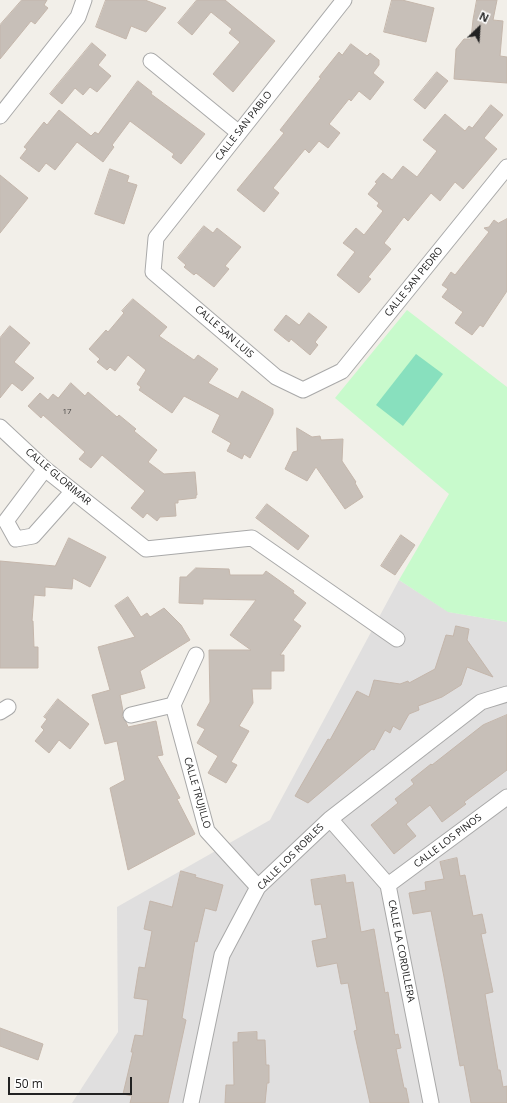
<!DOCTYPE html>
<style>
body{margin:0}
#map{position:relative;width:507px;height:1103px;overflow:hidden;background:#f2efe9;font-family:"Open Sans",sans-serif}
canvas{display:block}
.north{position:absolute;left:459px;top:8px;width:40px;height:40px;-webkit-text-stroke:3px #fff;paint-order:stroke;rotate:25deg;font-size:11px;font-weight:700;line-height:16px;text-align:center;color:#222}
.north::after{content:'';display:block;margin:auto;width:14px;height:18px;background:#222;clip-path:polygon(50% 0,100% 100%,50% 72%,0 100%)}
.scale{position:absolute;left:8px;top:1077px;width:124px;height:18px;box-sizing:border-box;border:2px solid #222;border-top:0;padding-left:5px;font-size:12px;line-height:14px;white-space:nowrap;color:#222;-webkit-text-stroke:3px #fff;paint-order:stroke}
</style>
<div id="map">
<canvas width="507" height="1103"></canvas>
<div class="north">N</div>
<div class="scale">50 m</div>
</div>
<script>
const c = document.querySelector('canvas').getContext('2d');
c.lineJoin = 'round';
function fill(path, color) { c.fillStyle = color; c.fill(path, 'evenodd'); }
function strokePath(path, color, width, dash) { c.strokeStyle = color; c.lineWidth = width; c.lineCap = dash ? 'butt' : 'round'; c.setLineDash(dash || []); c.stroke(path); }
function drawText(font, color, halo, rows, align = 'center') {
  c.font = font + ' "Open Sans",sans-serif'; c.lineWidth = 3; c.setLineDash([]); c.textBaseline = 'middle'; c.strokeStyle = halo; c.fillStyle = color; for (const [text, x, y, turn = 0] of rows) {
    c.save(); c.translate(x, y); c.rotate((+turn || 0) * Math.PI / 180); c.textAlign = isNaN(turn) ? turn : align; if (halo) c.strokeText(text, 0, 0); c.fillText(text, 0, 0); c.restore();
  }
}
fill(new Path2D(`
 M399 580 449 612 507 622V1103H72L118 1032 117 907 270 820Z`), '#e0dfdf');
fill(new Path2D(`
 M407 310 507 387V622L448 612 399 580 449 494 335 398Z`), '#c8facc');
fill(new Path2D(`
 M416 354 443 374 403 426 376 405Z`), '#88e0be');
const building = new Path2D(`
 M22 0H47L44 5 48 8 35 24 31 21 0 59V25Z
 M106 0H145L166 8 146 32 131 26 126 39 96 27Z
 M197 0H225L275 41 233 92 213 74 240 42 229 33 232 29 211 12 192 35 178 23Z
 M392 0H402L434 8 426 42 384 32Z
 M477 0H497L493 20 503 21 500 56 507 57V83L454 79 456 49 464 39H471L473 20Z
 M92 43 106 55 98 65 111 76 97 92 90 87 83 95 75 88 62 104 50 94Z
 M351 44 367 56 370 53 379 60V65L373 73 384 82 370 100 359 91 351 101 349 99 329 124 340 133 328 148 319 141 309 153 305 149 273 188 279 193 264 212 237 190 284 133 280 130 321 78 319 77 339 52 342 55Z
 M437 72 448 81 425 109 414 100Z
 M138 81 152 92 151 94 205 134 181 164 172 157 174 154 130 121 112 145 114 147 103 162 77 142 55 170 46 163 39 172 20 158 27 149 24 147 44 122 47 125 59 110 91 136 95 132 98 134Z
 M491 105 503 115 484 138 497 149 463 189 455 182 440 201 431 193 408 221 404 217 384 243 391 249 368 277 371 279 359 293 337 275 355 252 343 243 356 228 364 235 383 211 377 206 379 203 368 194 377 183 375 182 383 173 392 180 403 166 417 177 437 151 423 140 445 114 465 131 469 126 472 128Z
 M110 169 129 176 127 182 137 185 124 224 95 214Z
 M0 175 28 198 0 233Z
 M507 219V291L483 327 480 325 472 335 455 323 463 312 442 297 448 289 442 285 451 272 455 275 489 232 484 228 489 227 494 220 498 223Z
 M204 226 213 233 217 228 241 247 225 266 229 269 214 287 196 273 194 275 184 267 186 265 178 258Z
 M133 299 167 327 159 336 194 360 198 355 218 369 208 383 238 399 242 391 273 409V414L250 458 244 454 242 459 227 451 231 443 212 432 220 415 184 396 172 413 139 390 141 387 137 384 146 370 128 355 115 371 110 367 107 370 97 362 100 359 89 349 106 330 108 332 124 313 122 311Z
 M309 313 327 327 315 342 318 345 310 355 291 339 289 342 274 330 286 315 299 325Z
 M10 326 30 343 14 362 34 378 22 391 12 383 0 398V338Z
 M71 383 85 396 88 392 117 417 119 415 136 429 134 431 157 450 148 462 164 474 195 472 197 495H196V498L178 500V503H175L176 516 160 517 157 521 147 513 143 518 131 508 145 491 102 455 91 468 79 459 85 452 43 415 41 418 28 406 40 393 48 400 53 394 58 398Z
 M297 428 312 437 320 436 321 440 343 439 342 461 356 482 355 483 363 497 345 509 316 467 307 481 285 469 293 452 297 451Z
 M267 504 309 536 298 550 256 518Z
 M401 535 415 545 395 575 381 566Z
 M69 538 106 557 90 587 73 578 72 589 45 587V596L34 595 32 621H33L34 647H38V668H0V561L55 566Z
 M196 568 229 569 230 575H263L266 571 294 591 293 593 306 603 293 620 301 626 280 655H284V671H271V689H252L253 703 239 726 249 731 231 762 237 765 226 783 208 773 218 756 197 743 205 729 197 725 210 702 209 650H251L230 635 256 600 203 599V604L179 603 180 577H186Z
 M128 597 141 617 147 613 150 617 164 608 181 625 190 640 140 671 145 688 120 695 123 711 122 717 126 722 128 727 156 721 163 755 157 756 180 798 177 799 195 834 128 870 110 788 125 780 117 741 105 744 92 695 110 690 98 647 135 637 115 606Z
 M456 626 469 629 467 640 493 677 467 667 461 685 442 697 418 706 419 710 409 714 400 730 393 726 390 733 385 730 374 750 372 749 308 803 295 796 328 739 330 740 357 691 369 697 374 680 400 684 408 681 409 683 435 669 446 635 453 636Z
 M58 699 89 724 70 749 59 740 49 753 35 741 44 730 41 727 47 719 44 717Z
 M507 715V770L464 802 466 804 442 822 430 805 406 824 416 836 394 854 371 825 398 803 395 799 414 784 411 780 431 764 432 765 483 725Z
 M457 858 460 876 465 875 473 916 482 914 486 933 481 934 493 992 485 994 498 1070H500L503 1087 507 1086V1103H471L464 1065 460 1066 444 977 431 911 413 914 409 893 426 890 425 882 444 879 440 862Z
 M181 871 196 875 195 877 223 885 216 911 205 908 197 942 195 941 182 1018 186 1020 168 1103H130L132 1096 123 1094 133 1052H131L135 1035 143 1036 148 1000 134 998 139 967 145 968 152 931 144 929 150 901 172 907Z
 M345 875 346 883 353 882 361 932 374 929 385 993 388 992 395 1035 398 1034 401 1048 396 1049 404 1088H406L409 1103H370L354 1031 357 1030 348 983 341 984 337 963 317 967 312 941 327 938 321 904 315 905 311 880Z
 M0 1028 43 1044 38 1060 0 1046Z
 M257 1032V1040H265L266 1065H269V1083H267L265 1103H225L226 1085H234L233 1042H238V1033Z`);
fill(building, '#c7bfb8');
strokePath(building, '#c4b6ab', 1);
const minor = new Path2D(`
 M344 0 156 238 153 272 276 377 303 390 342 371 507 167
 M151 61 239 133
 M0 116 78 17 84 0
 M0 427 45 469 146 549 252 538 397 639
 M45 469 6 521 16 539 33 536 73 491
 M173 705 207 831 258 887
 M0 712 8 707
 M131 715 173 705 196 655
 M330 819 388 885 431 1103
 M388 885 507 797
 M191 1103 222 955 258 887 330 819 481 702 507 694`);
strokePath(minor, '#a9a9a9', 17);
strokePath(minor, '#fff', 15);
drawText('8px', '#4b4948', null, [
 ["17",67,412]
]);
drawText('10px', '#222', '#fff', [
 ["CALLE SAN PABLO",244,126,-52],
 ["CALLE SAN PEDRO",414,282,-51],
 ["CALLE SAN LUIS",224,332,41],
 ["CALLE GLORIMAR",58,477,40],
 ["CALLE TRUJILLO",197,793,74],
 ["CALLE LOS PINOS",448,841,-37],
 ["CALLE LOS ROBLES",291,857,-45],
 ["CALLE LA CORDILLERA",401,951,79]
]);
</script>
